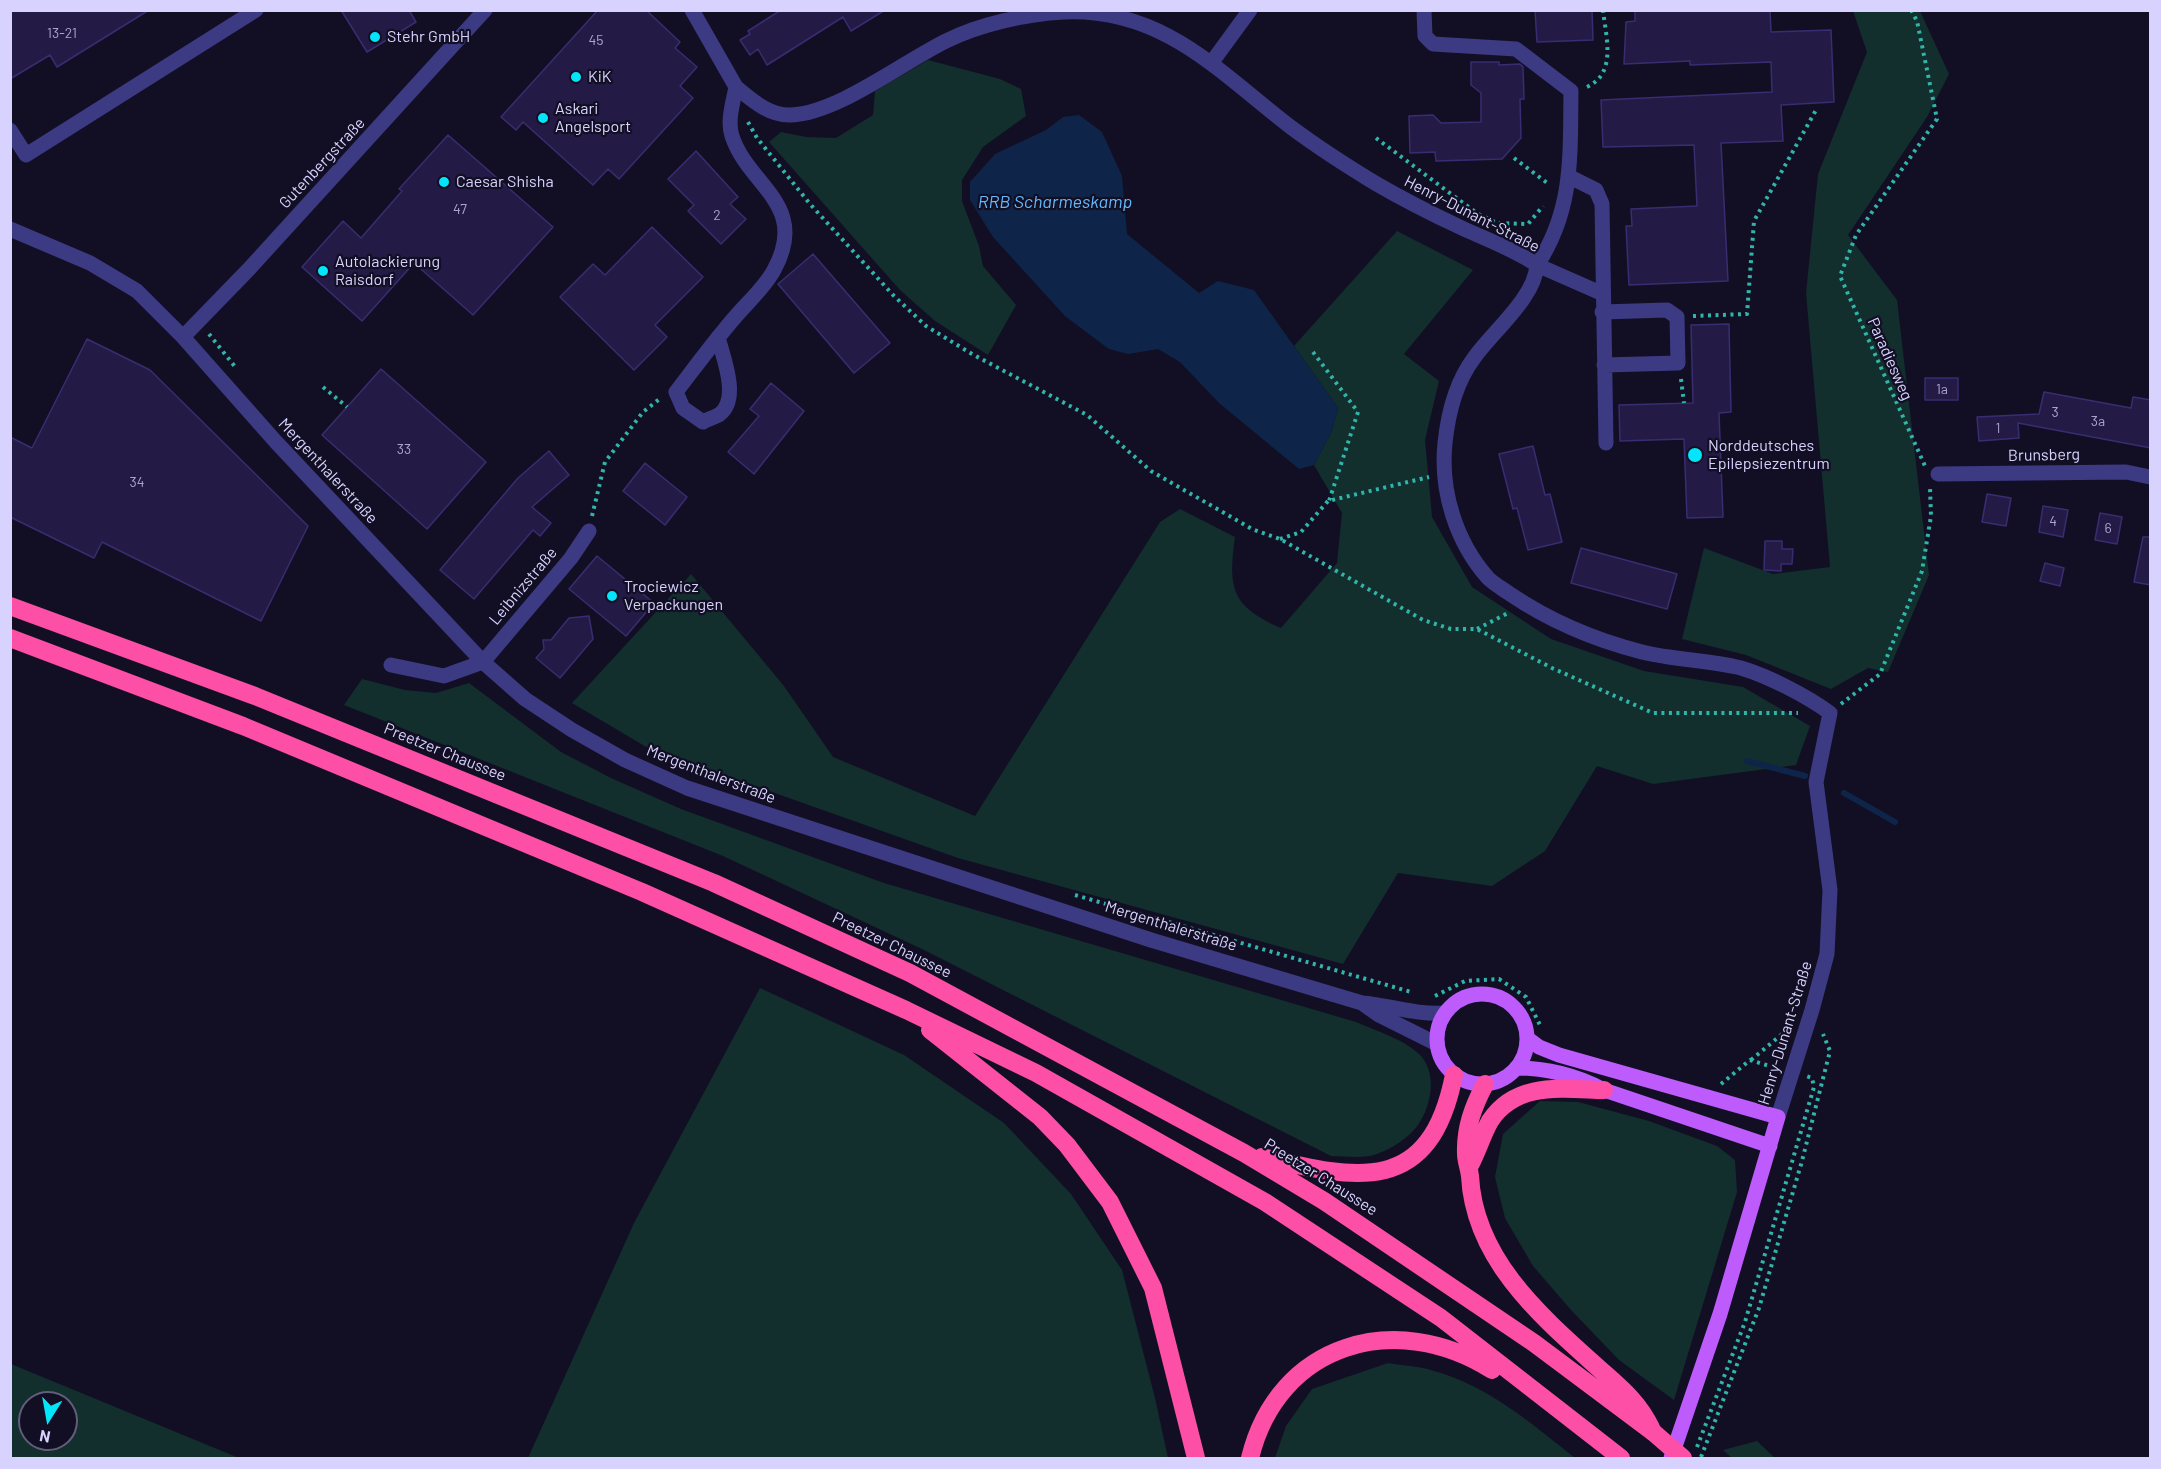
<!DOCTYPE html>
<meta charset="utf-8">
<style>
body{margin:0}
#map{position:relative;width:2161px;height:1469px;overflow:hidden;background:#120f24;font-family:Barlow,sans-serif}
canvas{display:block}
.frame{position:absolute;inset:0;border:12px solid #d7d3fe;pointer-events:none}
.north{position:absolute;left:18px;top:1391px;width:60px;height:60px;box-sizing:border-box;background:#120f24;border:2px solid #615d7b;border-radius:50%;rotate:191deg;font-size:16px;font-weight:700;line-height:24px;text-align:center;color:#d7d3fe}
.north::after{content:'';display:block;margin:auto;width:21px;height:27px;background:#03e5fa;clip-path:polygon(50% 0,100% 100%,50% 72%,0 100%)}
</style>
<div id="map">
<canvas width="2161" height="1469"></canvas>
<div class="frame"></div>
<div class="north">N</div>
</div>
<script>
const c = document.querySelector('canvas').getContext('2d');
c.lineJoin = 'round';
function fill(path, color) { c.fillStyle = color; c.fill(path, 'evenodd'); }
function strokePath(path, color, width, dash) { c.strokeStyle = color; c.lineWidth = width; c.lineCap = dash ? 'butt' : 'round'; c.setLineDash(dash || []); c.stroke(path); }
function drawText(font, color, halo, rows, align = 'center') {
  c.font = font + ' Barlow,sans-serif'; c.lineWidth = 4.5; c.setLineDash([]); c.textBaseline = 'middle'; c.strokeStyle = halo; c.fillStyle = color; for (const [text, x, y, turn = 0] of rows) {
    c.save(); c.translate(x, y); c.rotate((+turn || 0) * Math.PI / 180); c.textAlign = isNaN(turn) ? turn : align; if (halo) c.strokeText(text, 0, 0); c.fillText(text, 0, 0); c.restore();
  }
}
fill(new Path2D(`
 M1853 11H1920L1949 74 1927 117 1848 235 1897 300 1929 575 1888 672 1868 668 1831 689 1746 655 1682 639 1704 548 1773 574 1830 567 1806 293 1818 174 1867 52Z
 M928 60 1000 79 1021 89 1026 116 983 147 962 180V201L979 246 983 266 1016 305 988 355 935 321 900 290 769 142 781 132 806 137 836 138 873 115 875 91Z
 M1397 231 1473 270 1404 354 1439 381 1425 440 1432 517 1472 587 1551 639 1644 671 1743 687 1810 726 1796 765 1653 784 1597 766 1545 851 1492 886 1398 873 1343 964 958 858 648 748 572 703 691 574 784 686 833 757 975 816 1160 522 1180 509 1235 537C1228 588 1231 606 1281 628L1337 563 1342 513 1314 465 1331 433 1338 408 1294 346Z
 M362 679 405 690 436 693 469 683 561 752 611 778 681 809 884 883 1356 1022C1376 1031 1401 1038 1418 1053 1438 1071 1432 1105 1418 1125 1409 1138 1391 1149 1377 1154 1364 1159 1344 1156 1331 1156L924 950 723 856 344 705Z
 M760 988 904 1055 1004 1123 1071 1194 1122 1270 1155 1398 1168 1458H528L634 1223Z
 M1540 1101 1578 1102 1649 1121 1717 1146 1735 1160 1737 1192 1674 1400 1619 1360 1571 1310 1533 1266 1505 1218 1495 1177 1503 1134Z
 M1388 1363C1403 1366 1420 1366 1434 1371 1489 1386 1532 1424 1575 1458H1275L1286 1426 1312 1389Z
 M11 1364 239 1458H11ZM30 1403H66V1439H30Z
 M1757 1441 1775 1458H1732L1723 1450Z`), '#122e2d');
fill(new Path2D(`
 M1079 115 1102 132 1122 176 1127 234 1199 293 1218 281 1254 290 1338 408 1331 433 1314 465 1299 469 1219 403 1180 362 1158 349 1128 354 1109 349 1065 316 993 237 970 200V182L995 154 1046 130 1063 117Z`), '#0e2549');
strokePath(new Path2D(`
 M1747 761 1805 776
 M1844 793 1895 822`), '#0e2549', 6);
const building = new Path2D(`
 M10 10H149L57 67 50 55 10 79Z
 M341 10H409L416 22 367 52Z
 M598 10H646L680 42 675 48 697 67 680 86 693 98 619 179 608 169 593 185 523 122 516 130 501 117Z
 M781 10H885L851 31 843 17 767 65 758 49 750 55 740 40 750 34 748 31Z
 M1535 10H1592L1593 40 1537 42Z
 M1635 10H1770L1771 32 1831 30 1834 102 1781 105 1783 141 1721 143 1728 281 1629 285 1626 226H1632L1631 209 1697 206 1694 145 1603 147 1601 100 1772 92 1771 62 1690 65V61L1624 64 1626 22 1635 21Z
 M1471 62H1499V65L1520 64 1523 67 1524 99H1520L1521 138 1502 159 1436 161 1435 152 1410 153 1409 116 1433 115 1441 123 1481 122V93L1471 85Z
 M448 135 553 227 473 315 414 263 362 321 302 267 343 221 361 238 402 191 399 189Z
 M696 151 738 197 730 204 746 219 721 244 688 211 694 205 668 179Z
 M652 227 703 277 655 325 667 337 634 370 560 297 593 264 605 275Z
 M813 254 890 343 854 373 778 284Z
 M1729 324 1731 412 1719 413 1723 517 1687 518 1684 439 1620 441 1619 405 1693 403 1691 325Z
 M87 339 150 370 308 526 261 621 102 542 94 558 10 517V437L32 448Z
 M381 369 486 462 427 529 322 435Z
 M1925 378H1958V400H1925Z
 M771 383 804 411 754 474 728 452 759 416 750 409Z
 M2044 392 2131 408 2133 397 2151 400V448L2018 423 2019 438 1979 441 1977 417 2039 414Z
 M1533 446 1545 495 1550 494 1562 542 1528 550 1517 508 1513 509 1499 454Z
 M549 451 569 475 532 507 551 523 540 536 533 530 474 599 440 570 518 478Z
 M645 463 687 497 665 525 623 491Z
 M1987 494 2011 498 2006 526 1982 522Z
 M2043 506 2068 510 2063 537 2039 532Z
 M2100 513 2122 517 2117 544 2095 540Z
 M2143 537H2151V585L2134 582Z
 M1765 541H1782V549H1793L1792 564H1781V571L1764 570Z
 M1581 548 1677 574 1667 609 1571 583Z
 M597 556 654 603 626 636 569 589Z
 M2045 563 2064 568 2060 586 2040 581Z
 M589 616 593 639 560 678 536 658 544 649 543 640H551L569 618Z`);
fill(building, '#231b45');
strokePath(building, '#392d71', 1.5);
strokePath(new Path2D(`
 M1911 10 1917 21 1937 119 1856 235 1840 276 1925 466
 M1587 87C1617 73 1606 38 1603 10
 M748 122 757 138 810 204 894 296 926 326 972 354 1087 415 1151 471 1252 529 1280 539 1423 620 1451 629H1477L1552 668 1653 713H1798
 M1376 138 1478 214 1497 223 1528 224 1543 206
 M1514 158 1550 185
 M1693 316 1747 314 1754 221 1816 110
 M209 334 236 368
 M1313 352 1358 412 1329 501
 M1681 379 1684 403
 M323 387 347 407
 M592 516 605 462 643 412 662 397
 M1280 539 1301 532 1328 501 1429 477
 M1477 629 1508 613
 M1841 704 1880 674 1922 571 1931 516 1930 488
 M1075 895 1411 992
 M1435 996 1465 981 1499 979 1526 997 1541 1027
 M1751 1060 1787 1030
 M1721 1084 1750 1060 1776 1068
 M1697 1447 1745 1322 1814 1087 1812 1078 1806 1076
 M1701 1457 1759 1308 1802 1161 1830 1051 1823 1034`), '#30b5aa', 4, [3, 4.5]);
strokePath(new Path2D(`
 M692 10 736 87C733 103 727 121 732 136 748 186 810 204 774 270 765 287 748 302 736 316 715 340 696 366 676 392L683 408 703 422C708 419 716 417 720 414 740 398 723 357 718 337
 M1424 10 1425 36 1433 44 1516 49 1571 91C1570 155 1574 209 1537 265L1603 294
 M1212 62 1250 10
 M736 87C752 100 769 116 791 115 838 113 903 62 946 41 980 24 1026 14 1064 12 1164 8 1220 73 1292 128 1319 148 1347 166 1375 183 1404 200 1434 215 1464 229 1488 240 1515 250 1537 265 1535 298 1492 332 1474 358 1456 382 1448 414 1445 443 1440 491 1456 542 1488 578 1494 584 1503 589 1510 594 1550 621 1595 640 1642 652 1674 660 1709 660 1741 668 1768 676 1807 696 1830 713L1816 782 1830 890 1827 954 1812 1010 1778 1117
 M10 130 26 155 256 10
 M1570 177 1596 190 1602 204 1606 443
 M10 229 90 263 137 291 183 337 276 442 483 662 525 699 572 730 625 760 687 788 1151 940 1362 1003C1389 1005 1416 1015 1444 1013
 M1602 312 1667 310 1677 317 1678 363 1604 365
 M183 337 249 269 485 10
 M1938 474 2126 472 2150 477
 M391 665 444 676 483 662 571 558 589 531
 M1362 1003 1379 1015 1437 1044`), '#3c3a83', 15);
strokePath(new Path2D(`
 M1437 1039a45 45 0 1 1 90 0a45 45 0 1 1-90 0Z
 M1527 1038 1539 1047 1559 1055 1778 1117 1720 1314 1671 1458
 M1516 1068C1548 1068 1576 1075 1604 1090L1770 1146`), '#be5bfd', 15);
strokePath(new Path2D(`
 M10 606 255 696 714 883 910 973 1244 1153 1324 1201 1534 1343 1653 1432
 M10 638 243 726 642 892 906 1010 1036 1073 1265 1202 1441 1318 1621 1458
 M930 1030 1040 1117 1067 1145 1110 1202 1153 1288 1196 1458
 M1485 1084C1473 1107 1465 1128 1466 1154 1466 1161 1469 1168 1470 1176 1474 1257 1537 1313 1594 1364 1617 1385 1637 1399 1651 1428
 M1262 1157C1358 1180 1430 1196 1454 1075
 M1469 1167C1477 1153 1482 1135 1490 1121 1516 1081 1563 1089 1604 1090
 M1250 1458C1278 1343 1396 1309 1492 1370`), '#fd4fa5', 18);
strokePath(new Path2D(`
 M1653 1432 1683 1458`), '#fd4fa5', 18);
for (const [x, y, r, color] of [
 [375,37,6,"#03e5fa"],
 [576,77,6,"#03e5fa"],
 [543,118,6,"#03e5fa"],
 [444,182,6,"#03e5fa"],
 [323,271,6,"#03e5fa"],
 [1695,455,8,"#03e5fa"],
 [612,596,6,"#03e5fa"]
]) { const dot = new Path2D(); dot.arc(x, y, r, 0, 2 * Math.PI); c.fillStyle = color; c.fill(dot); strokePath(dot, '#120f24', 2); }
drawText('14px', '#aaa5d0', null, [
 ["13-21",62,33],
 ["45",596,40],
 ["47",460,209],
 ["2",717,215],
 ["1a",1942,389],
 ["3",2055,412],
 ["3a",2098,421],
 ["1",1998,428],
 ["33",404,449],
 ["34",137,482],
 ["4",2053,521],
 ["6",2108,528]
]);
drawText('16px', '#d7d3fe', '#120f24', [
 ["Stehr GmbH",387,37],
 ["KiK",588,77],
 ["Askari",555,109],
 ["Angelsport",555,127],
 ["Caesar Shisha",456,182],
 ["Autolackierung",335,262],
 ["Raisdorf",335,280],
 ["Norddeutsches",1708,446],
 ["Epilepsiezentrum",1708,464],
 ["Trociewicz",624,587],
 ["Verpackungen",624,605]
], 'left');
drawText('16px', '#d7d3fe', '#120f24', [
 ["Gutenbergstraße",322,163,-47],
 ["Henry-Dunant-Straße",1472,214,27],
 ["Paradiesweg",1890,359,66],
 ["Brunsberg",2044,455,-1],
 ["Mergenthalerstraße",328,471,47],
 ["Leibnizstraße",523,586,-50],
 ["Preetzer Chaussee",445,752,22],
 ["Mergenthalerstraße",711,774,21],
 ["Mergenthalerstraße",1171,926,17],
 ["Preetzer Chaussee",892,945,26],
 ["Henry-Dunant-Straße",1785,1033,-73],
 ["Preetzer Chaussee",1321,1177,32]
]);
drawText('italic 18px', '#62b8fd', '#120f24', [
 ["RRB Scharmeskamp",1055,202]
]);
</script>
